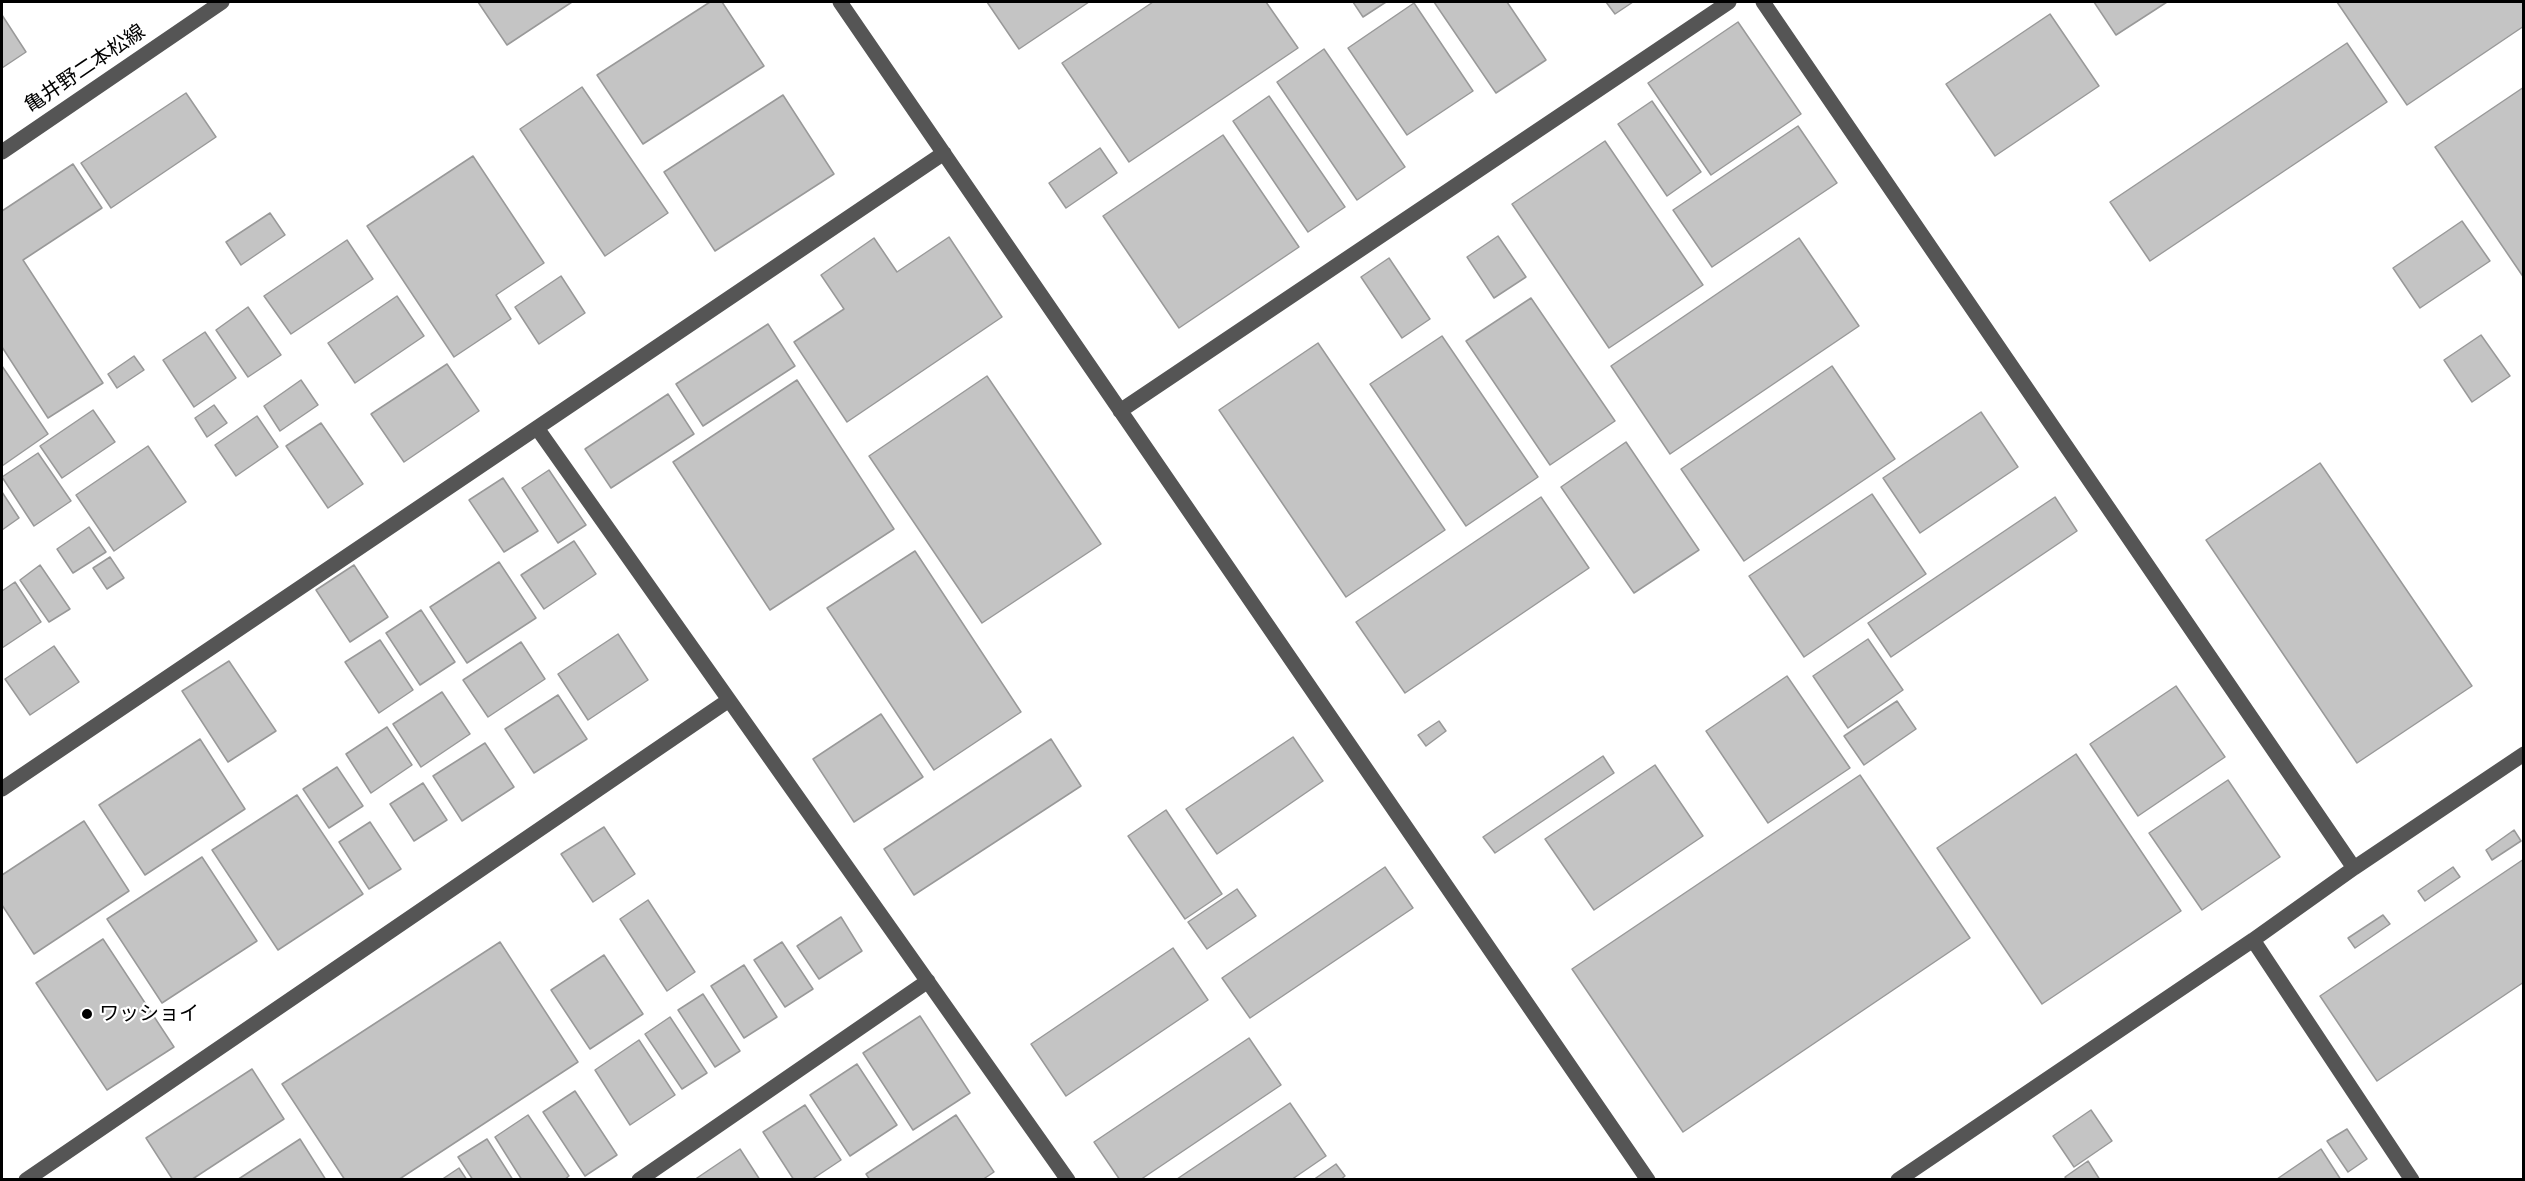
<!DOCTYPE html>
<meta charset="utf-8">
<style>
body{margin:0}
#map{position:relative;width:2525px;height:1181px;overflow:hidden;background:#fff;font-family:"IBM Plex Sans",sans-serif}
canvas{display:block}
.frame{position:absolute;inset:0;border:3px solid #000;pointer-events:none}
</style>
<div id="map">
<canvas width="2525" height="1181"></canvas>
<div class="frame"></div>
</div>
<script>
const c = document.querySelector('canvas').getContext('2d');
c.lineJoin = 'round';
function fill(path, color) { c.fillStyle = color; c.fill(path, 'evenodd'); }
function strokePath(path, color, width, dash) { c.strokeStyle = color; c.lineWidth = width; c.lineCap = dash ? 'butt' : 'round'; c.setLineDash(dash || []); c.stroke(path); }
function drawText(font, color, halo, rows, align = 'center') {
  c.font = font + ' "IBM Plex Sans","Noto Sans JP",sans-serif'; c.lineWidth = 4.5; c.setLineDash([]); c.textBaseline = 'middle'; c.strokeStyle = halo; c.fillStyle = color; for (const [text, x, y, turn = 0] of rows) {
    c.save(); c.translate(x, y); c.rotate((+turn || 0) * Math.PI / 180); c.textAlign = isNaN(turn) ? turn : align; if (halo) c.strokeText(text, 0, 0); c.fillText(text, 0, 0); c.restore();
  }
}
const building = new Path2D(`
 M478 2H572L507 45Z
 M710 2H722L764 66 643 144 597 75Z
 M987 2H1089L1019 49Z
 M1153 2H1266L1298 48 1129 162 1062 63Z
 M1353 2H1386L1363 17Z
 M1434 2H1507L1546 60 1496 93Z
 M1606 2H1633L1615 14Z
 M2094 2H2167L2116 35Z
 M2337 2H2524V26L2407 105Z
 M1414 3 1473 91 1407 135 1348 48Z
 M2050 14 2099 86 1995 156 1946 84Z
 M2 15 26 52 2 68Z
 M1738 22 1801 114 1711 175 1648 83Z
 M2347 43 2387 102 2150 261 2110 202Z
 M1324 49 1405 167 1357 200 1277 82Z
 M582 87 668 213 605 256 520 129Z
 M2524 87V278L2435 147Z
 M186 93 216 137 111 208 81 163Z
 M783 95 834 174 715 251 664 172Z
 M1269 96 1345 207 1308 232 1233 121Z
 M1652 101 1701 172 1667 196 1618 124Z
 M1798 126 1837 183 1712 267 1673 210Z
 M1223 135 1299 247 1179 328 1103 216Z
 M1605 141 1703 285 1609 348 1512 204Z
 M1100 148 1117 173 1066 208 1049 183Z
 M473 156 544 263 496 295 511 319 454 357 367 226Z
 M73 164 102 208 23 260 103 383 48 418 2 347V211Z
 M270 213 285 235 241 265 226 242Z
 M2462 221 2490 261 2420 308 2393 268Z
 M1498 236 1526 277 1494 298 1467 257Z
 M949 237 1002 317 847 422 794 342 844 309 821 275 874 238 897 272Z
 M1799 238 1859 326 1670 454 1611 366Z
 M347 240 373 279 291 334 264 296Z
 M1389 258 1430 319 1402 338 1361 277Z
 M561 276 585 313 539 344 515 307Z
 M397 296 424 336 355 383 328 343Z
 M1531 298 1615 421 1550 465 1466 341Z
 M248 307 281 355 248 377 216 330Z
 M768 324 795 366 703 426 676 384Z
 M205 332 236 378 194 407 163 360Z
 M2481 335 2510 376 2472 402 2444 360Z
 M1442 336 1538 477 1466 526 1370 384Z
 M1318 343 1445 530 1346 597 1219 410Z
 M134 356 144 370 117 388 108 374Z
 M447 364 479 411 404 462 371 414Z
 M2 366 48 434 2 466Z
 M1832 366 1895 459 1744 561 1681 469Z
 M987 376 1101 544 982 623 869 456Z
 M301 380 318 405 280 431 264 406Z
 M797 380 894 529 770 610 673 462Z
 M668 394 694 434 611 488 585 449Z
 M214 405 227 423 207 437 195 418Z
 M93 410 115 442 62 478 40 446Z
 M1981 412 2018 467 1920 533 1883 478Z
 M257 416 278 447 236 476 215 445Z
 M321 423 363 484 328 508 286 446Z
 M1626 442 1699 550 1634 593 1561 487Z
 M148 446 186 502 114 551 76 495Z
 M38 453 71 501 34 526 2 477Z
 M2320 463 2472 686 2357 763 2206 540Z
 M549 470 586 525 558 543 522 488Z
 M503 478 538 531 504 552 469 500Z
 M2 492 19 518 2 530Z
 M1872 494 1926 574 1804 657 1749 576Z
 M1541 497 1589 568 1405 693 1356 622Z
 M2055 497 2077 531 1891 657 1868 623Z
 M89 527 106 552 73 573 57 549Z
 M574 541 596 574 544 609 521 575Z
 M915 551 1021 712 934 770 827 608Z
 M110 557 124 578 107 589 93 568Z
 M499 562 536 618 467 663 430 607Z
 M40 565 70 609 49 622 20 580Z
 M354 565 388 617 350 642 316 590Z
 M15 582 41 622 2 648V591Z
 M421 610 455 662 420 685 386 633Z
 M618 634 648 680 588 720 558 674Z
 M1868 639 1903 690 1848 728 1813 676Z
 M380 640 413 690 379 713 345 662Z
 M521 642 545 679 488 717 463 680Z
 M54 646 79 682 30 715 5 679Z
 M229 661 276 731 228 762 182 691Z
 M1787 676 1850 768 1768 823 1706 731Z
 M2176 686 2225 757 2138 816 2090 744Z
 M442 692 470 734 421 767 393 724Z
 M558 695 587 739 534 773 505 729Z
 M1897 701 1916 729 1864 765 1844 736Z
 M881 714 923 777 854 822 813 759Z
 M1439 721 1446 731 1426 746 1418 735Z
 M387 727 412 765 371 793 346 754Z
 M1293 737 1323 781 1217 854 1186 809Z
 M200 739 245 809 145 875 99 805Z
 M1051 739 1081 786 914 895 884 849Z
 M485 743 514 787 462 821 433 776Z
 M2076 754 2181 911 2042 1004 1937 848Z
 M1603 756 1614 773 1495 853 1483 837Z
 M1655 765 1703 836 1594 910 1545 839Z
 M337 767 363 806 329 828 303 789Z
 M1860 775 1970 938 1683 1132 1572 969Z
 M2228 780 2280 857 2202 910 2149 833Z
 M423 783 447 820 414 841 390 804Z
 M297 795 363 894 278 950 212 850Z
 M1166 810 1222 894 1185 919 1128 836Z
 M84 821 129 891 34 954 2 905V875Z
 M370 822 401 869 369 889 339 842Z
 M604 827 635 874 593 902 561 854Z
 M2514 830 2521 841 2492 860 2486 850Z
 M202 857 257 941 162 1003 107 919Z
 M2524 859V982L2377 1081 2320 996Z
 M1385 867 1413 908 1250 1018 1222 978Z
 M2453 867 2460 877 2425 901 2418 891Z
 M1237 889 1256 916 1207 949 1188 922Z
 M648 900 695 972 667 991 620 919Z
 M2383 915 2390 924 2355 948 2348 938Z
 M841 917 862 951 819 979 797 946Z
 M103 939 174 1047 107 1090 36 983Z
 M500 942 578 1062 398 1180H345L282 1084Z
 M782 942 813 989 785 1007 754 960Z
 M1173 948 1208 1000 1066 1096 1031 1044Z
 M604 955 643 1014 590 1049 551 990Z
 M744 965 777 1017 744 1038 711 986Z
 M703 994 740 1051 715 1067 678 1010Z
 M920 1016 970 1093 913 1130 863 1053Z
 M670 1017 707 1073 682 1089 645 1034Z
 M1249 1038 1281 1085 1140 1180H1120L1094 1142Z
 M639 1040 675 1095 630 1125 595 1070Z
 M857 1064 897 1125 850 1156 810 1095Z
 M252 1069 284 1119 191 1180H173L146 1138Z
 M575 1091 617 1155 585 1176 543 1112Z
 M1290 1103 1326 1156 1291 1180 1177 1179Z
 M805 1105 841 1160 811 1180H794L763 1132Z
 M2091 1110 2112 1141 2074 1167 2053 1136Z
 M528 1115 569 1176 564 1180H522L495 1137Z
 M956 1115 994 1172 982 1180H870L866 1174Z
 M2347 1129 2367 1159 2348 1172 2327 1141Z
 M300 1139 326 1180H237Z
 M487 1139 513 1180H473L458 1157Z
 M740 1149 760 1180H694Z
 M2321 1149 2341 1180H2277V1179Z
 M2088 1161 2100 1180H2067L2065 1177Z
 M1336 1164 1345 1176 1340 1180H1313Z
 M459 1168 467 1180H441Z`);
fill(building, '#c4c4c4');
strokePath(building, '#999', 1.5);
strokePath(new Path2D(`
 M840 2 1648 1180
 M1763 2 2354 868
 M2 152 222 2
 M1120 411 1729 2
 M537 428 1068 1180
 M2 789 944 153
 M2253 940 2412 1180
 M26 1180 729 700
 M639 1180 928 981
 M1898 1180 2253 940 2354 868 2524 754`), '#555', 15);
for (const [x, y, r, color] of [
 [87,1014,6,"#000"]
]) { const dot = new Path2D(); dot.arc(x, y, r, 0, 2 * Math.PI); c.fillStyle = color; c.fill(dot); strokePath(dot, '#fff', 2); }
drawText('20px', '#000', '#fff', [
 ["亀井野二本松線",85,69,-34]
]);
drawText('20px', '#000', '#fff', [
 ["ワッショイ",99,1014]
], 'left');
</script>
